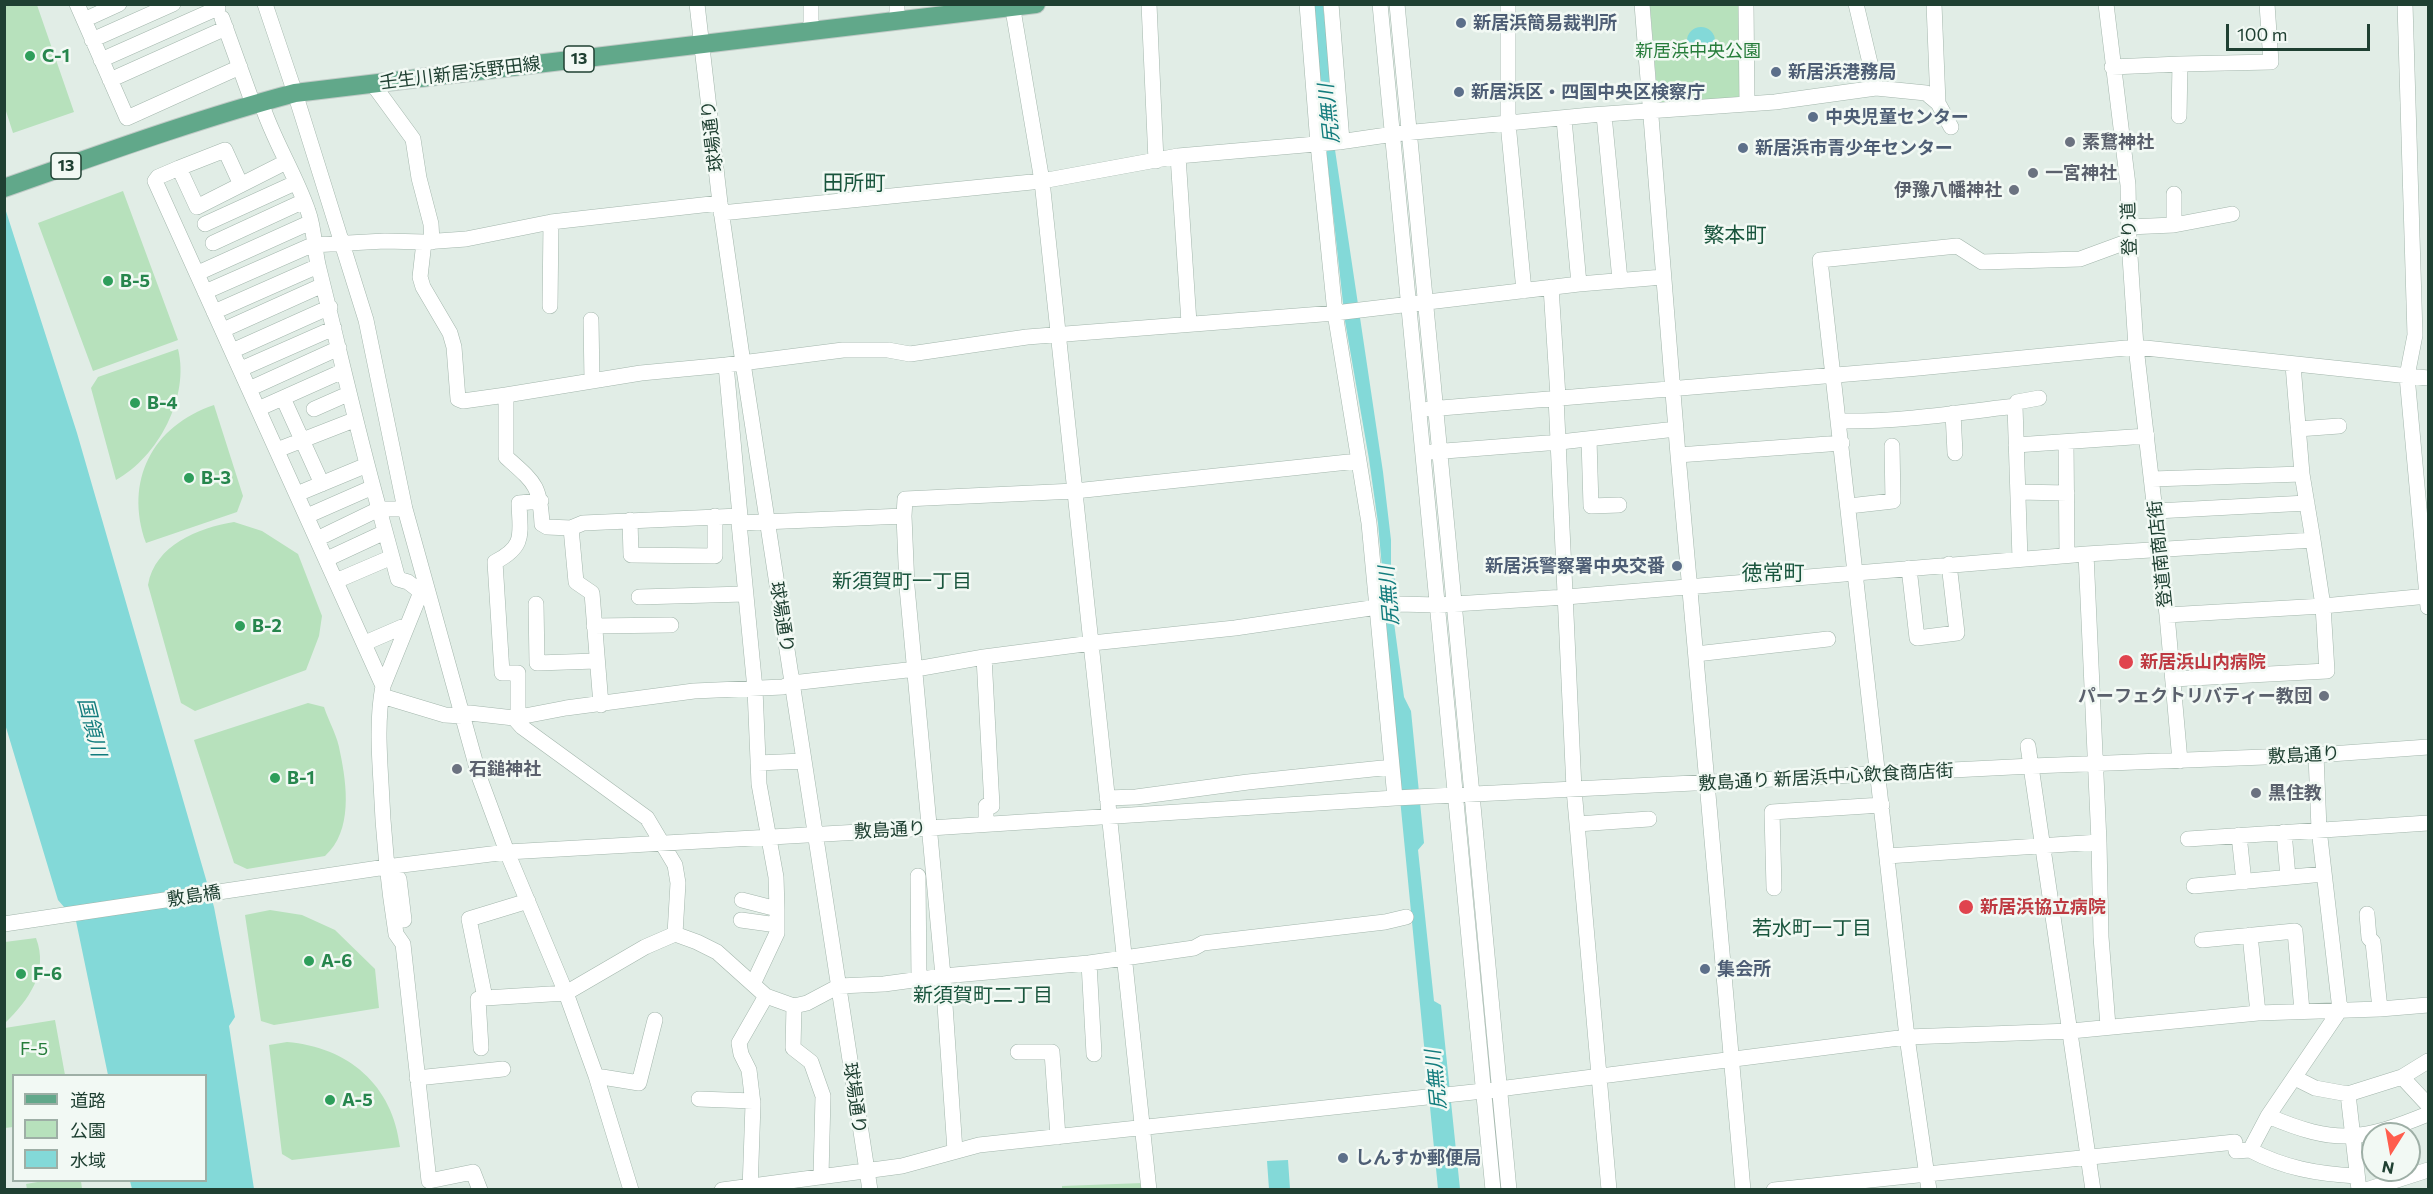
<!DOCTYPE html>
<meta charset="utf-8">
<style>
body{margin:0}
#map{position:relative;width:2433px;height:1194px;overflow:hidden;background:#e1ede6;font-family:Commissioner,"Noto Sans JP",sans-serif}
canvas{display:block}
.frame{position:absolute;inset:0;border:6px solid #1f4032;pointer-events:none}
.legend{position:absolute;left:12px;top:1074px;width:195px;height:108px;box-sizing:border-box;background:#f2f9f4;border:2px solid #9eafa6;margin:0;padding:8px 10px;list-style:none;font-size:18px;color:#1f4032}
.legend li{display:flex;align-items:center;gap:12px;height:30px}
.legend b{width:30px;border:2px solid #9eafa6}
.north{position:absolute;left:2361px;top:1122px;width:60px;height:60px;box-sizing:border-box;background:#f2f9f4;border:2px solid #9eafa6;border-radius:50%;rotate:191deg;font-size:16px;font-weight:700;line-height:24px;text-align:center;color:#1f4032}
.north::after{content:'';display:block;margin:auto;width:21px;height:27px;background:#ff5d4d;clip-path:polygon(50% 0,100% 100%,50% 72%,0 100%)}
.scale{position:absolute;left:2226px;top:24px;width:144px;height:27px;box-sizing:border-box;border:3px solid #1f4032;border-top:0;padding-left:8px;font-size:18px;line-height:21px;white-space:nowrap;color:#1f4032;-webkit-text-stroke:4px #f2f9f4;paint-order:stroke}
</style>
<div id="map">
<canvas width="2433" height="1194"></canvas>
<div class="frame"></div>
<ul class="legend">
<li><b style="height:8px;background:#61a88a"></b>道路</li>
<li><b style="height:16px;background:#b7e1bc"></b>公園</li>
<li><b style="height:16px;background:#83d9d8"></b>水域</li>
</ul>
<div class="north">N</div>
<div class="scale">100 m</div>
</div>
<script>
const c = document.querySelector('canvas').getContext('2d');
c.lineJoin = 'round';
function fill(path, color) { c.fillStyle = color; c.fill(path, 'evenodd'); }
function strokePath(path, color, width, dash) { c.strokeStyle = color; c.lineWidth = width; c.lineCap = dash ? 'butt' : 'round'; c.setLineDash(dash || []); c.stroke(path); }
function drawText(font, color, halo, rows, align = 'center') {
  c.font = font + ' Commissioner,"Noto Sans JP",sans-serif'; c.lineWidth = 5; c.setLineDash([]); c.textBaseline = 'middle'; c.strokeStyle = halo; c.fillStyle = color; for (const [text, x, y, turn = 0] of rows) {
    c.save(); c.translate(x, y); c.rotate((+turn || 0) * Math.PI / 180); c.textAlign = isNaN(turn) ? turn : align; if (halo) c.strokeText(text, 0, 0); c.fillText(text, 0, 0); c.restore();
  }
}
fill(new Path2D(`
 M4 5H37L74 112 13 133 5 108Z
 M1650 5H1742L1743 100 1658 104Z
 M123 191 178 340 93 371 38 223Z
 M178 349C190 397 158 457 116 480L91 388 98 377Z
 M214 405 243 496 237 512 146 543C124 481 152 426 214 405Z
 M234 522 262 531 298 554 322 616 319 636 306 670 195 711 181 703 148 585C155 545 198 528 234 522Z
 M308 703 324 707C329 722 338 737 340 752 347 785 353 831 325 856L247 869 234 863 194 740Z
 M270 910 302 915 335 930 375 969 379 1008 274 1025 261 1021 245 915Z
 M36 938C49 972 29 1000 5 1023V942Z
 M55 1020 65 1075 14 1076 13 1127 5 1128V1028Z
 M287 1042C348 1047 393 1085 400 1147L292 1160 282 1154 269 1045Z
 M49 1180 81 1181 82 1189H27L26 1184Z
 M1143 1183 1144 1189 1062 1190V1186Z`), '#b7e1bc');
fill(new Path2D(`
 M1313 5H1323L1331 79V123L1383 472 1391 540V568L1394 571 1398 609 1393 615 1404 697 1411 711 1424 843 1418 850 1434 1001 1441 1005 1460 1189H1438L1383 624 1388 617 1387 593 1383 579 1378 523 1369 459 1345 321 1325 140Z
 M1687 41a14 14 0 1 1 28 0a14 14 0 1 1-28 0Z
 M4 205 77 433 214 907 235 1017 229 1026 254 1189H132L130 1181 206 1180V1076L108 1075 76 921 58 900 5 724Z
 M1288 1160 1290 1189H1269L1267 1161Z`), '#83d9d8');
const minor = new Path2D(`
 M77 4 127 118 240 67
 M265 4 295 93 366 320 405 509 480 779 507 852 566 993 596 1076 631 1190
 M697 4 720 203 743 363 870 1190
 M811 4V31
 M897 4V21
 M1012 4 1042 181 1149 1190
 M1149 4 1156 161
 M1307 4 1318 144 1335 313 1369 523 1395 798
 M1331 4 1342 141
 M1380 4 1493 1190
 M1397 4C1437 399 1470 795 1509 1190
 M1508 4V123L1524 291
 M1642 4 1678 455 1743 1190
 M1746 4 1747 104
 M1856 4 1876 88
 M1934 4 1938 103
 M2106 4 2128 185 2129 241 2136 347 2167 615 2180 761
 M2405 4 2415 335 2407 376 2428 607
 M222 18 253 104
 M84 20 119 4
 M92 40 173 4
 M101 60 218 8
 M2112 67 2180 64
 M110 80 226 28
 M372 83 413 139 419 178 431 224 432 242
 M261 102C273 140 295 173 308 211 315 230 314 250 319 269 339 349 357 430 379 509H405
 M1604 115 1620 280
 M2179 116 2180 64 2271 62 2267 4
 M1564 119 1579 284
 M1178 156 1189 323
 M286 162 197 207 179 168 158 177 155 181 383 686
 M179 168 225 150 241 185
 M721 213 1042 181 1178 156 1339 142 1394 134 1591 115 1775 102 1876 88 1926 93 1938 103 1951 127
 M205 224 295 183
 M2174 225V194
 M2128 227 2174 225 2232 214
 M424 242 466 239 551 222 720 203
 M213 243 304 201
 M198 273 311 222
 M1551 287 1558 397
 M205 292 312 245 385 241 424 242 420 277 423 287 450 333 454 347 458 399 463 401 506 395V457C535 483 540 485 542 524L547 527 571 528 576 582 592 593 601 705
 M550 306 551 222
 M214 312 318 266
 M591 320 592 381
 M223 330 323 285
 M232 351 330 307
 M2293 365 2302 474 2313 540
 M241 369 334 328
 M249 389 339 348
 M506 395 641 373 726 365
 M1556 397 1574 789 1609 1190
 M283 398 322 484
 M2015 406 2020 559
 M258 409 343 371
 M314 409 348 394
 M1429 409 1908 369 2136 347 2428 378
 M1953 413 1955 453
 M1840 421C1898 422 1957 413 2015 406L2017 402 2039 398
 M2298 429 2339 426
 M1589 439 1591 506 1619 505
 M2066 442 2067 555
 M2016 445 2147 436
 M277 450 354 420
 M1432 452 1560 442 1676 429
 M1678 455 1842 443
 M2152 479 2302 474
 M2018 492 2067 493
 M297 494 367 465
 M1849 506 1893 501 1892 446
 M2156 511 2307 503
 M307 516 373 487
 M740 516 739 523 904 516 905 499 1075 491 1358 461
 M904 516 907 587 943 976 955 1151
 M630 520 631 555 715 556V516
 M739 523 755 689 759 784 776 877 777 909
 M571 528 583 523 740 516 726 365 843 350H888L910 354 1027 337 1335 313 1579 284 1663 277
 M317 539 379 509 398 579 408 582 421 592
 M2086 554 2313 540 2323 606 2327 671 2173 679
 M327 559 385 532
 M1909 568 1917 638 1957 633 1949 564
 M336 581 392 557
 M425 586 421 592 383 686C377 718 379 750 381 783 383 834 388 883 396 934L403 944 429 1181 473 1172 480 1190
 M639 597 745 594
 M536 604 537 663 596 661
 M2167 615 2323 606 2428 596
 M594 626 671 625
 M365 643 402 627 406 628
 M1696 654 1828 639
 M984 657 992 806H986V824
 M382 696 445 715 462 716
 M461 712 514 718 566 708 694 691 783 687 792 683 916 669 984 657 1092 643 1235 628 1398 604 1438 605 1566 597 2086 554 2099 842 2101 937 2108 1026
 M518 717V673H502L495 562C526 546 520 534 519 503L541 501
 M514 718 522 727 647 818 675 865 678 883 675 934
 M2028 746 2093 1190
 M758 763 803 761
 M1107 798 1136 797 1248 782 1392 767
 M1577 824 1649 819
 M2284 832 2288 877
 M2239 835 2244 882
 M2188 839 2428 823
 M1887 856 2099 842
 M918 876 919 980
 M399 879 404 920
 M2194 886 2324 874
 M1774 888 1772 812 1882 805
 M742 900 777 909V933L753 984
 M528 901 469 919 485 998 566 993 645 947 675 934 697 942 717 952 766 996 794 1006 807 1003 839 986 884 984 943 976 1089 963 1194 948 1203 943 1385 922 1406 917
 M2367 914 2369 938 2373 942 2380 1009
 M741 920 777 925
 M4 924 386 867 507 852 930 828 1395 798 2032 766 2316 755 2428 747
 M2250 935 2258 1013
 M2202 940 2295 931 2302 1011
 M1089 963 1094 1054
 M794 1006 793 1048 811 1062 823 1096 821 1176
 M481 1048 478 999 485 998
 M1018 1052H1052L1058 1137
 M596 1076 639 1083 655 1020
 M2402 1077 2428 1105
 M417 1078 503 1069
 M2295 1078 2315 1088 2348 1094 2402 1077 2428 1061
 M2348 1094 2359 1190
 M699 1099 753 1101
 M2268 1116C2336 1145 2362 1141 2428 1114
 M2250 1150C2284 1168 2318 1174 2356 1176
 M2236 1151 2250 1150 2268 1116 2340 1010 2319 829 2316 755
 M722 1190 902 1166 979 1145 1483 1091 1907 1037 2071 1031 2258 1013 2380 1009 2428 1005
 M750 1190 753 1104 749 1070 741 1054 739 1043 766 996
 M1774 1190 2235 1142
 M1929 1190 1907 1037 1820 260 1957 246 1982 262 2080 259 2129 241
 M2366 1190 2428 1170`);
const major = new Path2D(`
 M4 188C101 154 197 119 295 93L1036 4`);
strokePath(minor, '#a3b6ac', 16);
strokePath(major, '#c0cac6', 20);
strokePath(minor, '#fff', 15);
strokePath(major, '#61a88a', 18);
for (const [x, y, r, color] of [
 [1461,23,6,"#5c6f8a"],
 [30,56,6,"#2e9e5b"],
 [1776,72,6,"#5c6f8a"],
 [1459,92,6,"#5c6f8a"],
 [1813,117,6,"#5c6f8a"],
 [2070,142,6,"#6b7280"],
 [1743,148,6,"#5c6f8a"],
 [2033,173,6,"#6b7280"],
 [2014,190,6,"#6b7280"],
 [108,281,6,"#2e9e5b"],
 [135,403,6,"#2e9e5b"],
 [189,478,6,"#2e9e5b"],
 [1677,566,6,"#5c6f8a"],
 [240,626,6,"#2e9e5b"],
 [2126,662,8,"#e0444e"],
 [2324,696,6,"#6b7280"],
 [457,769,6,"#6b7280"],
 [275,778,6,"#2e9e5b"],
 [2256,793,6,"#6b7280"],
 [1966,907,8,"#e0444e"],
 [309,961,6,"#2e9e5b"],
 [1705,969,6,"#5c6f8a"],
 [21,974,6,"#2e9e5b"],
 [330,1100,6,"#2e9e5b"],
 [1343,1158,6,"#5c6f8a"]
]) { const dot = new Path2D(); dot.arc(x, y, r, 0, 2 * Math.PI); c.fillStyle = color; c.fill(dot); strokePath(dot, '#f2f9f4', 2); }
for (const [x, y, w] of [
 [579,59,30],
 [66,166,30]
]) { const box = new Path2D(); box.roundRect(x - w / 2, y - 13, w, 26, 4.5); c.fillStyle = '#f2f9f4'; c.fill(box); strokePath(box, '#1f4032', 1.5); }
drawText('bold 16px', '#1f4032', null, [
 ["13",579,59],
 ["13",66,166]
]);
drawText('bold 18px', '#4e5e75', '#f2f9f4', [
 ["新居浜簡易裁判所",1473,23],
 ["新居浜港務局",1788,72],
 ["新居浜区・四国中央区検察庁",1471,92],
 ["中央児童センター",1825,117],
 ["新居浜市青少年センター",1755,148],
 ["新居浜警察署中央交番",1665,566,"right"],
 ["集会所",1717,969],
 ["しんすか郵便局",1355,1158]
], 'left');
drawText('18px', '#257c39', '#f2f9f4', [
 ["新居浜中央公園",1698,51],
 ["F-5",34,1049]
]);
drawText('bold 18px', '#27864d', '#f2f9f4', [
 ["C-1",42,56],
 ["B-5",120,281],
 ["B-4",147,403],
 ["B-3",201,478],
 ["B-2",252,626],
 ["B-1",287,778],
 ["A-6",321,961],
 ["F-6",33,974],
 ["A-5",342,1100]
], 'left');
drawText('18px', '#1f4032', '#f2f9f4', [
 ["壬生川新居浜野田線",460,73,-7],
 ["球場通り",712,136,-97],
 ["登り道",2129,229,-92],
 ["登道南商店街",2160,554,-96],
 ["球場通り",782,617,81],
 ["敷島通り",2304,755,-3],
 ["敷島通り 新居浜中心飲食商店街",1826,777,-3],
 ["敷島通り",890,830,-3],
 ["敷島橋",194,896,-9],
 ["球場通り",855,1098,82]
]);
drawText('bold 18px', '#5b616d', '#f2f9f4', [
 ["素鵞神社",2082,142],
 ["一宮神社",2045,173],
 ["伊豫八幡神社",2002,190,"right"],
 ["パーフェクトリバティー教団",2312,696,"right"],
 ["石鎚神社",469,769],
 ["黒住教",2268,793]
], 'left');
drawText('bold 18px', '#be3a42', '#f2f9f4', [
 ["新居浜山内病院",2140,662],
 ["新居浜協立病院",1980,907]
], 'left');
drawText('italic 20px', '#127c7d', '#f2f9f4', [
 ["尻無川",1329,114,-96],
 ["尻無川",1389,596,-95],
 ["国領川",92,727,76],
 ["尻無川",1436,1080,-96]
]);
drawText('20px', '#19553d', '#f2f9f4', [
 ["新須賀町一丁目",902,581],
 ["若水町一丁目",1812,928],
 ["新須賀町二丁目",983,995]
]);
drawText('21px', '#19553d', '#f2f9f4', [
 ["田所町",854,183],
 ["繁本町",1735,235],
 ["徳常町",1773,573]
]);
</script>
